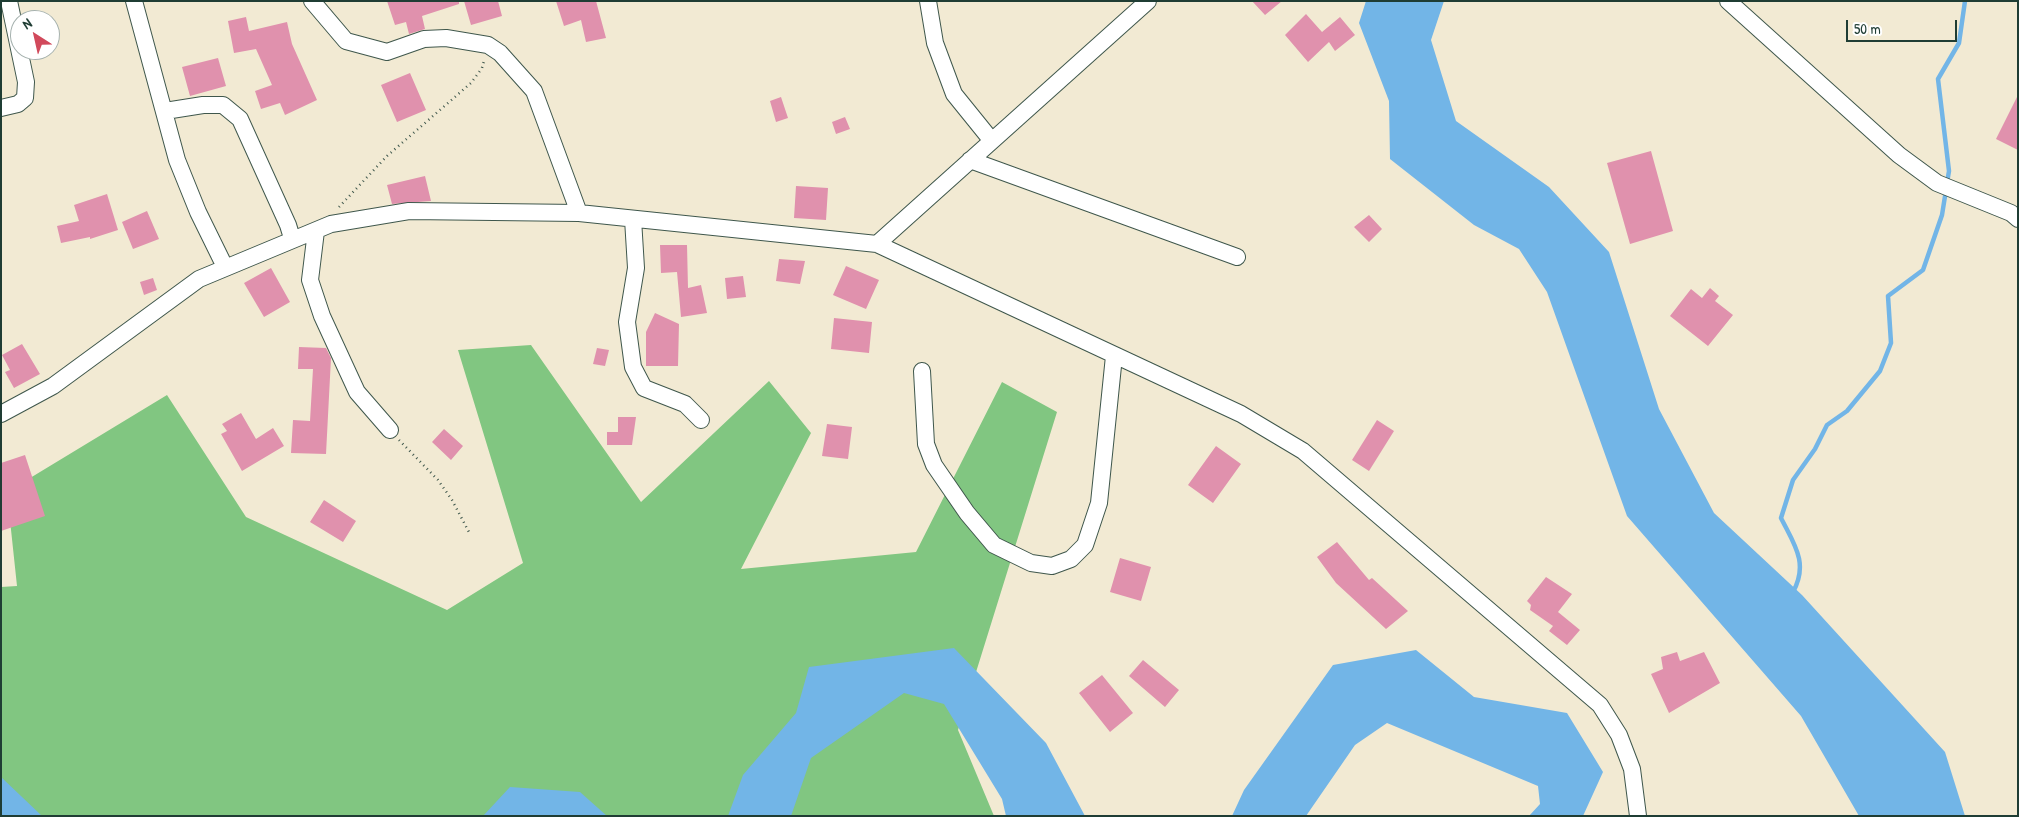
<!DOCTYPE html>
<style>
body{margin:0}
#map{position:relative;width:2019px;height:817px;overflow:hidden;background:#f2ead3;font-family:"Patrick Hand",sans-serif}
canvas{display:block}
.frame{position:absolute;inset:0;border:2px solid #1f3d34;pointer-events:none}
.north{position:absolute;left:10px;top:10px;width:50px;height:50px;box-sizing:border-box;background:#fff;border:1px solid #a5b1ae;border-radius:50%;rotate:325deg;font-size:14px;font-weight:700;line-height:20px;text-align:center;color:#1f3d34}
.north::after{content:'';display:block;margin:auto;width:18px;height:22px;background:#d1495b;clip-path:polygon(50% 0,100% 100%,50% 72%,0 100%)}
.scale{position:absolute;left:1846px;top:20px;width:111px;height:22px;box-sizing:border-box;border:2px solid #1f3d34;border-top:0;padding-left:6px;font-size:15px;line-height:18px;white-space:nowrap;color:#1f3d34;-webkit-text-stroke:4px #fff;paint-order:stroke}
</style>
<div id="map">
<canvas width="2019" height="817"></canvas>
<div class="frame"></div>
<div class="north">N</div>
<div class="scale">50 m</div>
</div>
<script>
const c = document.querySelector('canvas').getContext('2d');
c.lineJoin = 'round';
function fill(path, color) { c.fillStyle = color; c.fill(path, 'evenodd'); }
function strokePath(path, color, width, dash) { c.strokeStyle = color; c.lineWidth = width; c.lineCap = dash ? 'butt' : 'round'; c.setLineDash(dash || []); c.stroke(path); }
fill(new Path2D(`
 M531 345 641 502 769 381 811 433 741 569 916 552 1002 382 1057 412 958 730 994 816H1V587L17 586 7 492 167 395 246 517 447 610 523 563 458 350Z`), '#81c681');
fill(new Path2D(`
 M1366 1H1444L1431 40 1456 121 1549 187 1609 252 1659 409 1714 513 1802 595 1945 752 1965 816H1859L1801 716 1627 516 1547 292 1519 249 1474 225 1390 159 1389 101 1359 23Z
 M954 648 1046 743 1085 816H1006L1002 799 944 704 904 693 811 758 791 816H728L743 775 796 713 809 667Z
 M1416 650 1474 697 1567 713 1603 772 1583 816H1529L1540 804 1538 786 1387 723 1355 745 1306 816H1232L1244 790 1333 665Z
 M1 777 42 816H1Z
 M510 787 580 792 607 816H483Z`), '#72b5e7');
strokePath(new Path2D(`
 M1947 183 1949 171 1938 79 1959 43 1965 1
 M1793 592C1809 563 1794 544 1781 518L1793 480 1815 449 1827 425 1847 411 1880 371 1891 343 1888 296 1923 270 1942 215 1946 190`), '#72b5e7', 4.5);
fill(new Path2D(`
 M387 1H459V4L422 16 425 29 409 34 406 22 395 25Z
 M464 1H498L502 16 471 25Z
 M556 1H596L606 38 586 42 581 20 564 26Z
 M1252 1H1282L1265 15Z
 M1306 14 1322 32 1340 17 1355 35 1335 51 1329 42 1308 62 1285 35Z
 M246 17 249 31 287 22 292 44 317 100 285 115 280 103 261 109 255 91 272 85 256 49 234 53 228 21Z
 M218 58 226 86 190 96 182 67Z
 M410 73 426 110 397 122 381 85Z
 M2018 95V150L1996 139Z
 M781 97 788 118 776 122 770 101Z
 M845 117 850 129 836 134 832 122Z
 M1651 151 1673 231 1630 244 1607 163Z
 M425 176 431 201 392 204 387 185Z
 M796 186 828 188 826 220 794 218Z
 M107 194 118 230 90 239V237L61 243 57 226 79 221 74 205Z
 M147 211 159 239 133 249 122 222Z
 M1369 215 1382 229 1369 242 1354 227Z
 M660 245H687L688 288 701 285 707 313 681 317 677 272 661 273Z
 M779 259 805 261 800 284 776 281Z
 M846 266 879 280 866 309 833 295Z
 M271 268 290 302 264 317 244 283Z
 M743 276 746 297 727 299 725 278Z
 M153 278 157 290 144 295 140 282Z
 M1710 288 1719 296 1715 301 1733 315 1708 346 1670 316 1691 289 1702 298Z
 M655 313 679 324 678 366H646V332Z
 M834 318 872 322 869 353 831 349Z
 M22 344 40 374 14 388 5 372 10 370 2 355Z
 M299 347 326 348 331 358 326 454 291 453 293 420 310 421 313 369H298Z
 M597 348 609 350 605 366 593 364Z
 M241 413 256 439 273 428 284 446 242 471 221 434 227 431 222 424Z
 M618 417H636L632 445H607V432H618Z
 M1377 420 1394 431 1369 471 1352 460Z
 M827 424 852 427 848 459 822 456Z
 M444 429 463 446 451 460 432 442Z
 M1216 446 1241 464 1213 503 1188 485Z
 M25 455 45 516 1 531V463Z
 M324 500 356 521 343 542 310 522Z
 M1337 542 1369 580 1372 578 1408 611 1386 629 1336 583 1317 557Z
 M1120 558 1151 567 1141 601 1110 592Z
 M1546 577 1572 594 1558 612 1580 630 1567 645 1549 631 1553 626 1530 610 1531 605 1527 601Z
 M1677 652 1680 661 1704 652 1720 683 1669 713 1651 674 1663 669 1661 657Z
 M1143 660 1179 690 1165 707 1129 676Z
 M1102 675 1133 713 1110 732 1079 693Z`), '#e091ad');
const minor = new Path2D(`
 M134 1 177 160 198 212 225 267
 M312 1 346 41 387 52 424 39 446 38 488 45 500 53 534 91 579 213
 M928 1 935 43 954 94 992 141
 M1728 1 1899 155 1937 183 2011 213 2018 219
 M1 108 18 104 25 98 26 82 9 1
 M165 111 203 105H223L240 119 288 225 292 238
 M970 160 1237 257
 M633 219 636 268 627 322 633 367 644 388 685 404 701 420
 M316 231 310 280 322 316 357 392 390 430
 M877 244 1148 1
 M922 371 926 444 934 465 967 513 994 545 1031 563 1052 566 1071 559 1085 545 1099 503 1114 356
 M1 414 53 386 199 279 331 224 409 211 579 213 877 244 1241 414 1303 451 1600 705 1619 735 1632 769 1638 816`);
strokePath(minor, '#3f574c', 18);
strokePath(new Path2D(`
 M339 207 387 156 471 83 482 68 484 61
 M399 440 438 480 452 500 470 534`), '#3f574c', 2.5, [1, 4]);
strokePath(minor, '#fff', 16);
</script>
